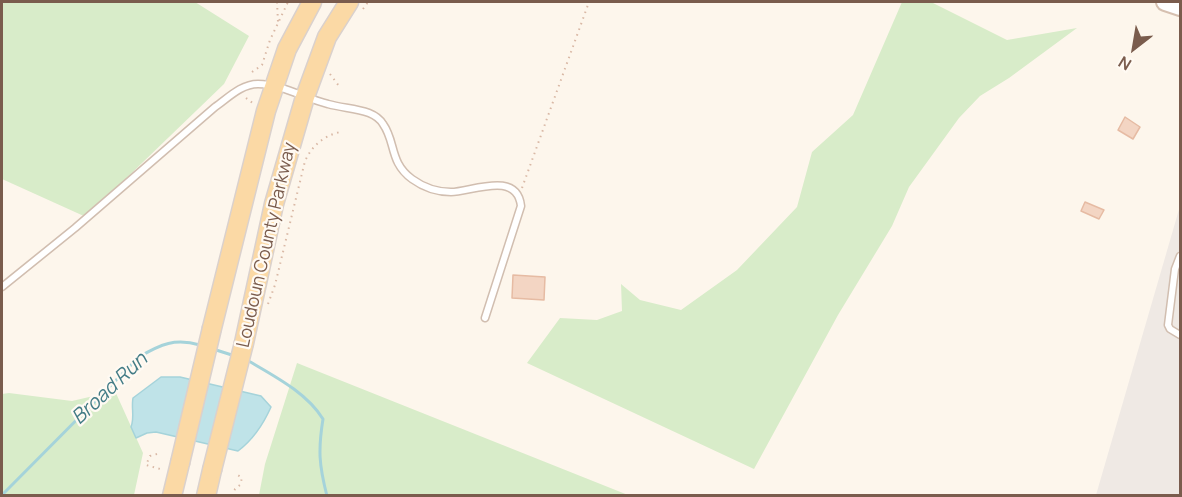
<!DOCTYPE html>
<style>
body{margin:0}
#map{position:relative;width:1182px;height:497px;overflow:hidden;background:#fdf6ec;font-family:Manrope,sans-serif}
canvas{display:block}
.frame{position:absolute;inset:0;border:3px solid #7a5c4d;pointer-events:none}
.north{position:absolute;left:1104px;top:18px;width:60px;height:60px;-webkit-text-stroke:4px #fffaf3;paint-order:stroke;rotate:211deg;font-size:16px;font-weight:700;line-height:24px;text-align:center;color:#7a5c4d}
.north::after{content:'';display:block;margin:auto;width:21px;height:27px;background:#7a5c4d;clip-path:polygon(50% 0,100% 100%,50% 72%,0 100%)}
</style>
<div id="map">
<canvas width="1182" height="497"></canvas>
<div class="frame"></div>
<div class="north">N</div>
</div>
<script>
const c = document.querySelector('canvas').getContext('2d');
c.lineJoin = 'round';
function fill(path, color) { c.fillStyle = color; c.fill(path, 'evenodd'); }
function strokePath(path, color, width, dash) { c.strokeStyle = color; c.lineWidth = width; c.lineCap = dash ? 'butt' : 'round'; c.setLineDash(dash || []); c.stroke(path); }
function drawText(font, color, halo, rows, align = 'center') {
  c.font = font + ' Manrope,sans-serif'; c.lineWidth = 4.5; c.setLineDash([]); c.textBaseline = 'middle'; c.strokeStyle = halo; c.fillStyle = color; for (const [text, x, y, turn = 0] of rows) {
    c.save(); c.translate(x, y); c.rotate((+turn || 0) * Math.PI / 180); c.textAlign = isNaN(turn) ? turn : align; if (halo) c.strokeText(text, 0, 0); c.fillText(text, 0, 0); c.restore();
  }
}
fill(new Path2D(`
 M1180 206V495H1096Z`), '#efe9e4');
fill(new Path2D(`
 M2 2H195L249 36 224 84 86 217 2 179Z
 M902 2H931L1007 40 1077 28 1009 78 980 96 959 118 909 187 892 226 838 315 754 469 527 363 560 318 597 320 622 311 621 284 640 300 681 310 737 270 797 207 812 152 853 115Z
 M297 363 628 495H259L265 464Z
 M115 391 143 453 134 495H2V394L9 393 72 401Z`), '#d8ecc9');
const water = new Path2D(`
 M161 377H180L261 396 271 407C263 425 254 439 238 451L156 432 147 433 136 438 131 427C135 416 131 409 133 398Z`);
fill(water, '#bfe3e8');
strokePath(water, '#a5d3da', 1.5);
strokePath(new Path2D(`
 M213 349 235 356
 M247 360C274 376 306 392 323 419 318 450 319 465 327 496
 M2 495 139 357C161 344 175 338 200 345`), '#a5d3da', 3);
const building = new Path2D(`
 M1125 117 1140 127 1133 139 1118 130Z
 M1085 202 1104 210 1099 219 1081 211Z
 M513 275 545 277 544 300 512 298Z`);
fill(building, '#f3d5c3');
strokePath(building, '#e6bba3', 1.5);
const service = new Path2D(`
 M1180 256 1175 269 1168 325 1170 329 1180 335
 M2 287 75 228 215 107C228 98 241 84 258 84 282 84 306 99 328 104 342 108 356 108 369 113 374 115 380 119 383 124 396 142 389 162 412 179 423 187 437 192 451 192 471 192 517 170 521 206L485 318`);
const secondary = new Path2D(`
 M1165 2 1180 7`);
const primary = new Path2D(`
 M212 328 266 111 287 49 312 2
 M244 343 274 204 305 97 327 37 349 2
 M172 496 180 463
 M206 496 212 470`);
strokePath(service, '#d1beb0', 9);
strokePath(secondary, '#d6c0b0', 20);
strokePath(primary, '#dad1cd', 21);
strokePath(new Path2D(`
 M277 2 278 22
 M363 9 368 2
 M252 72 262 65 270 40 288 2
 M330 74 339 86
 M246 98 254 104
 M522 188 589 2
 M268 304 275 285 305 161C312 146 323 136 340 132
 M157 454 150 456 146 465 164 470
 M233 496 235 489 240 485 242 478 235 473`), '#d9b8a5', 2, [1.5, 4.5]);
strokePath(service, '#fff', 6);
strokePath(secondary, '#fff', 16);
strokePath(primary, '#fbd9a5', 18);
const primaryBridge = new Path2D(`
 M180 463 212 328
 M212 470 244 343`);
strokePath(primaryBridge, '#dad1cd', 21, []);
strokePath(primaryBridge, '#fbd9a5', 18);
drawText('18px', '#7a5c4d', '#fffaf3', [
 ["Loudoun County Parkway",267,245,-77]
]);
drawText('italic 20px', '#437c86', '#fffaf3', [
 ["Broad Run",110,389,-43]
]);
</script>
